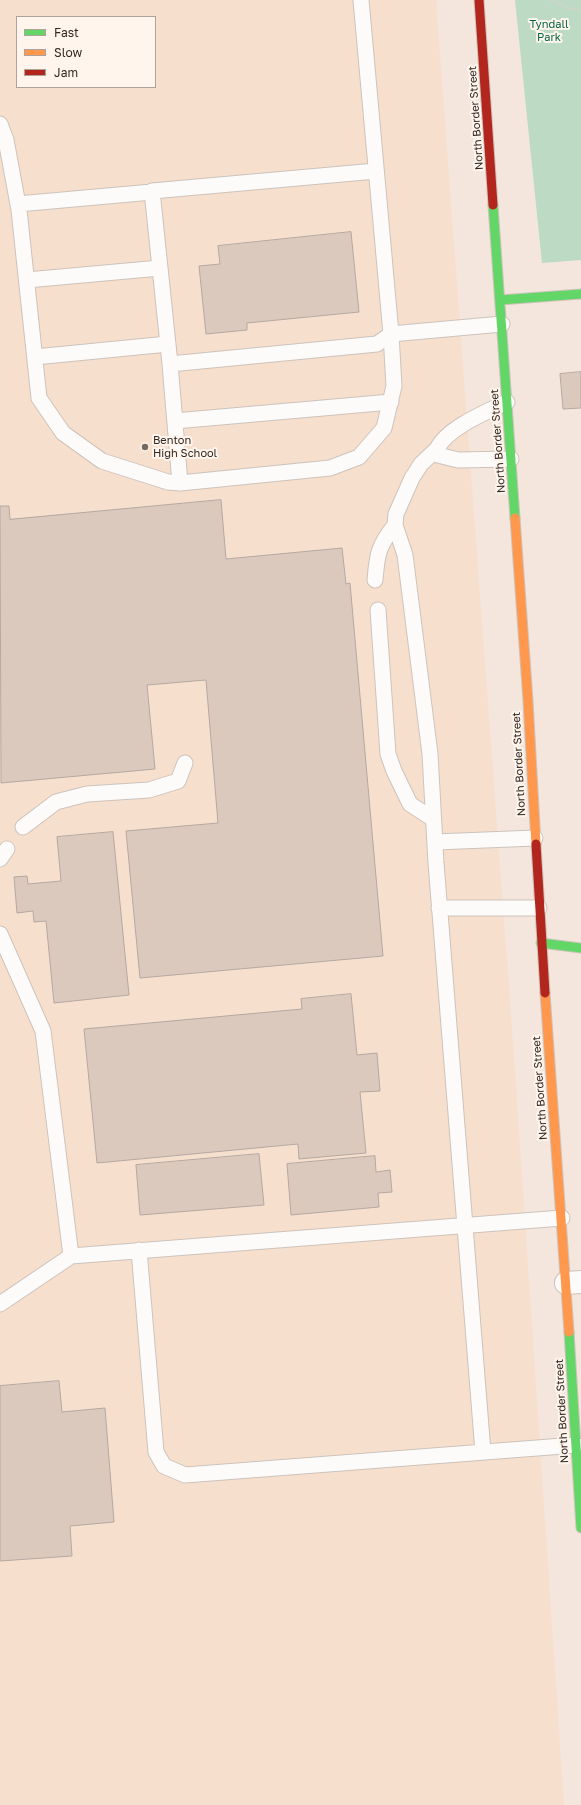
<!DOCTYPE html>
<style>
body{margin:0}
#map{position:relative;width:581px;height:1805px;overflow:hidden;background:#f4e6dc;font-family:"Golos Text",sans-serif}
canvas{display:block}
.legend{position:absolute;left:16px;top:16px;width:140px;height:72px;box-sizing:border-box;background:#fff5ed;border:1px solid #ada39b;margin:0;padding:5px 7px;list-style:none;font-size:12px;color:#312821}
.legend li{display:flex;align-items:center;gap:8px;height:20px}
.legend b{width:20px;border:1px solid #ada39b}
</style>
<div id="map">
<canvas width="581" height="1805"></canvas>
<ul class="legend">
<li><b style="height:5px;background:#63d668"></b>Fast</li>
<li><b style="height:5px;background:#ff974d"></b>Slow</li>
<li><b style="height:5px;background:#b3261e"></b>Jam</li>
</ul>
</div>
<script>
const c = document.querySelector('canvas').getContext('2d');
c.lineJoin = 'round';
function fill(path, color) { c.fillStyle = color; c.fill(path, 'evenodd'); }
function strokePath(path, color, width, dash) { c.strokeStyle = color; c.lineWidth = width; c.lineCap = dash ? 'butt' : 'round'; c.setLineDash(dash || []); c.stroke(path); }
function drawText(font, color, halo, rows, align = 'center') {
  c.font = font + ' "Golos Text",sans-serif'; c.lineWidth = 4; c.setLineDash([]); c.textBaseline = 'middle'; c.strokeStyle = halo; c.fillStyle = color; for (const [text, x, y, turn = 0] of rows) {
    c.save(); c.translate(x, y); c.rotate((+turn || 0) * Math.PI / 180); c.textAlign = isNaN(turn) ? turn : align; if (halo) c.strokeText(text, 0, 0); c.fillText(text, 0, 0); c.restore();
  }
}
fill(new Path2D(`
 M0 0H436L513 1042 564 1805H0ZM17 17H155V87H17Z`), '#f7dfce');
fill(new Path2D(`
 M515 0H581V260L542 263Z`), '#bcdac4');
const building = new Path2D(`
 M351 232 359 312 247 323V330L206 334 199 266 220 264 218 246Z
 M581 372V408L563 409 560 374Z
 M221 500 226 559 342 548 346 584 350 583 383 956 140 978 126 831 218 823 206 680 147 685 155 769 1 783 0 506H9L10 519Z
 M113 832 129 995 54 1003 46 921 34 922 33 911 17 913 14 877 27 876 28 884 61 881 57 837Z
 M351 994 357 1055 377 1053 380 1091 360 1092 366 1153 299 1159 298 1144 97 1163 84 1029 302 1009 301 999Z
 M259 1154 264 1205 140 1215 136 1165Z
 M375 1156 376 1172 390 1170 392 1192 378 1193 379 1207 291 1215 287 1164Z
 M59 1381 62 1412 105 1408 114 1522 70 1526 72 1556 0 1561V1386Z`);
fill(building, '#dcc9be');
strokePath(building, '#b4a9a2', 1);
const lane = new Path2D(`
 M361 0 391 334 502 324
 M0 124 6 140 19 210 39 398 63 433 102 461 168 482 180 483 330 468 359 457 384 428 394 386 391 334
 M376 171 152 191 170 364 377 344 391 334
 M18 204 152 192
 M27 280 160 268
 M35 357 168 344
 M170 364 180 483
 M507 402C486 412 447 428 437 449L438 455 458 460 511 459
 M175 421 391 402
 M437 449 421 464 412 478 396 514 395 525 405 555 430 754 436 863 483 1452
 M375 580C377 555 378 546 395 525
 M378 610 388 754 394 771 410 804 433 819
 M23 827 56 802 87 794 149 790 178 781 185 763
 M435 842 535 838
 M0 859 7 849
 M439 908H539
 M0 934 43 1031 71 1256 562 1218
 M139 1250 156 1452 164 1466 185 1475 576 1445
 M0 1304 71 1256`);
const street = new Path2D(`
 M566 1283 581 1282`);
const fast = new Path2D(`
 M493 205 515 518
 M500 300 581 294
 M541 943 581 948
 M569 1332 581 1528`);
const slow = new Path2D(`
 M515 518 528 701 536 844
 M545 993 569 1332`);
const jam = new Path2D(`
 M479 0 493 205
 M536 844 545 993`);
strokePath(lane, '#cdc3bb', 17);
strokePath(street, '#cdc3bb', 24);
strokePath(fast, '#cdc3bb', 11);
strokePath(slow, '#cdc3bb', 11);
strokePath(jam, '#cdc3bb', 11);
strokePath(new Path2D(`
 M551 0 571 9H581`), '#d6d2cf', 2.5, [2, 2]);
strokePath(lane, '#fdfbfa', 15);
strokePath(street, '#fdfbfa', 22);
strokePath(fast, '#63d668', 9);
strokePath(slow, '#ff974d', 9);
strokePath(jam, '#b3261e', 9);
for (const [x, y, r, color] of [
 [145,447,4,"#756a62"]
]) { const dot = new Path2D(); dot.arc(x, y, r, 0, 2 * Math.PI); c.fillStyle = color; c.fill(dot); strokePath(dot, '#fff5ed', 1.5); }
drawText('11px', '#076646', '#fff5ed', [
 ["Tyndall",549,25],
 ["Park",549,38]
]);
drawText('11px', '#312821', '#fff5ed', [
 ["North Border Street",476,118,-94],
 ["North Border Street",498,441,-94],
 ["North Border Street",519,764,-93],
 ["North Border Street",540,1088,-94],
 ["North Border Street",562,1411,-93]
]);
drawText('11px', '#312821', '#fff5ed', [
 ["Benton",153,441],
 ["High School",153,454]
], 'left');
</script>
